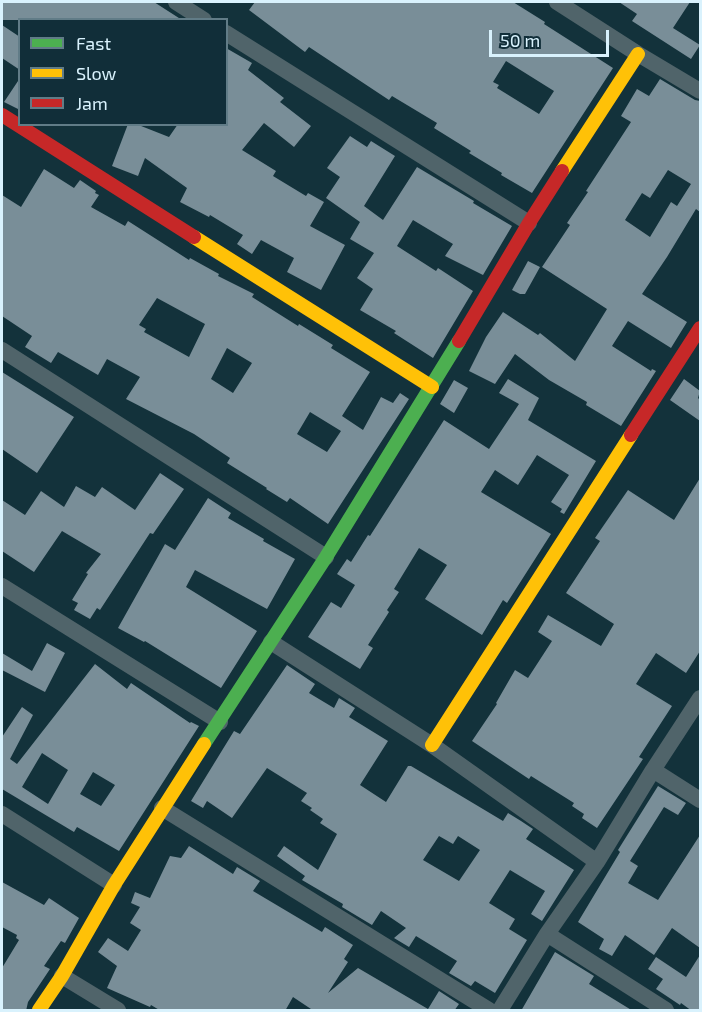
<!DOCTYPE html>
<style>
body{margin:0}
#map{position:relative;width:702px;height:1012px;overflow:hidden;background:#13323b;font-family:"Exo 2",sans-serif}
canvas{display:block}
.frame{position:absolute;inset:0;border:3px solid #d9f2fd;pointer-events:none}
.legend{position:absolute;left:18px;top:18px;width:210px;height:108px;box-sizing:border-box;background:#112e39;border:2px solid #617c87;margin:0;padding:8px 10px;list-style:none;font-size:18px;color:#d9f2fd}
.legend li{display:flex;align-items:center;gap:12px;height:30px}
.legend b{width:30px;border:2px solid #617c87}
.scale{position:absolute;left:489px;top:30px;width:120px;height:27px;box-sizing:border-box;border:3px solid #d9f2fd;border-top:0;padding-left:8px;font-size:18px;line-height:21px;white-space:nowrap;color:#d9f2fd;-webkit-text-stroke:4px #112e39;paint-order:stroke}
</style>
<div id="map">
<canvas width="702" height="1012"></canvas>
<div class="frame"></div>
<ul class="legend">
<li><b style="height:8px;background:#4caf50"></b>Fast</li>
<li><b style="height:8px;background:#ffc107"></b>Slow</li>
<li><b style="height:8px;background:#c62828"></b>Jam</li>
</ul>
<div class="scale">50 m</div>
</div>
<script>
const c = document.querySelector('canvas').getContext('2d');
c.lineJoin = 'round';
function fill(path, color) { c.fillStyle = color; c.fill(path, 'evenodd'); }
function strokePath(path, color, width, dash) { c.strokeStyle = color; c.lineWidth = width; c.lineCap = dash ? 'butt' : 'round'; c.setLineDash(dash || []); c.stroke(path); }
fill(new Path2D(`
 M2 2H154L182 20H2Z
 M255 2H513L545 22 544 24 613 68 532 193 501 175 502 173 469 153 471 151 434 128 437 123 392 96 389 100 309 47 305 52 249 10ZM506 61 554 91 539 114 497 88 499 85 493 82Z
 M619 2H690L673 28 700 45 691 59 632 21 637 14Z
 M2 25 20 37V70L2 58Z
 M226 48 252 63 248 70 284 98 280 102 311 126 294 147 264 123 242 150 276 171 273 176 306 196 308 193 324 202 310 226 345 245 321 290 287 272 294 258 261 240 252 254 237 244 243 235 210 215 209 217 180 202 187 188 145 158 138 176 112 166 128 124H136L169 137 178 124H226Z
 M20 78V110L4 102Z
 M660 79 695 100 700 101V212L696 209 667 257 642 294 687 322 671 348 628 321 612 346 651 371 652 369 656 371 621 426 586 405 587 402 549 380 515 354 495 384 469 371 486 337 503 312 538 335 540 333 575 361 607 309 542 267 570 225 567 223 588 192 586 191 631 122 621 116 637 89 649 96ZM668 170 691 184 677 206 671 202 650 237 625 220 642 193 650 198Z
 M350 136 367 147 371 141 395 156 364 206 383 220 417 167 474 201 473 203 512 226 483 275 445 256 453 244 413 220 397 246 436 271 438 268 473 291 433 358 394 333 396 331 360 310 373 289 357 278 374 253 350 239 360 222 326 198 340 177 327 168Z
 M44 169 74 188 80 180 96 191 95 193 99 195 91 207 125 226 128 221 189 260 190 258 219 274 218 276 254 294 252 297 298 326 299 324 333 345 331 348 370 372 342 416 363 430 381 397 393 403 400 393 409 399 328 524 290 498 287 502 266 489 267 488 227 463 230 458 194 434 126 399 140 377 107 359 98 375 58 352 51 363 25 347 32 336 2 316V195L21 207ZM157 298 205 324 189 357 144 332 146 329 139 325ZM227 348 252 363 233 393 211 379ZM310 412 341 431 327 452 297 434Z
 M528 261 540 267 525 294H520L512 290Z
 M2 372 74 417 37 473 2 449Z
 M508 379 539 398 528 420 596 461 564 514 560 512 562 509 551 502 569 475 537 455 518 485 495 470 481 492 551 534 507 603 503 600 482 635 425 599 447 565 419 548 394 589 399 592 387 610 389 612 368 645 373 648 360 669 308 637 331 602 341 608 355 585 337 574 347 559 351 562 368 535 370 536 444 420 489 449 519 404 499 393Z
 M684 379 700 391 698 398 700 400V421L670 400Z
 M454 380 468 388 454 413 440 404Z
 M160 473 184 489 153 534 150 533 100 610 97 608 90 619 74 610 78 603 72 600 88 574 86 573 101 554 62 531 34 572 2 551V500L25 515 41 491 64 507 76 486 95 497 102 487 135 510Z
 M700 478V651L686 673 656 653 636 684 672 706 639 757 643 759 597 828 582 818 584 814 572 806 574 803 531 776 529 779 472 741 497 704 496 703 515 670 528 678 552 641 538 632 548 615 601 646 614 624 566 593 600 541 595 538 628 490 674 520Z
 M208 498 231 513 228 518 264 539 263 541 295 559 267 609 195 570 186 587 257 631 221 688 145 641 144 642 118 628 165 544 175 550Z
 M47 643 65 653 45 692 2 670V653L32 671Z
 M95 664 127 689 131 683 190 723 191 722 199 726 119 851 77 827 74 832 2 789V737L22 707 33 715 10 759 17 764ZM42 753 68 770 48 804 22 787ZM93 772 115 785 101 806 80 794Z
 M287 665 315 684 309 693 334 708 339 698 355 708 349 717 388 741 360 785 386 802 408 766H411L503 821 508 813 521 821 533 829 526 839 574 870 542 921 531 914 545 891 510 870 489 903 515 919 509 929 527 940 495 993 475 981 471 986 449 973 457 961 416 936 409 947 394 938 406 928 381 911 372 925 342 907 343 904 302 880 305 876 277 856 284 846 318 870 337 834 320 823 323 819 310 810 312 808 301 801 307 793 267 768 232 818 207 801 203 808 191 801 234 731 240 734ZM439 836 453 844 458 836 480 850 459 881 423 860Z
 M658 786 686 803 678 815 664 807 630 861 638 866 628 883 658 900 700 835V948L672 928 654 955 625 935 612 956 599 949 604 939 578 922 620 852 618 850Z
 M189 846 233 874 237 867 260 881 253 891 322 932 325 927 353 945 344 959 348 962 328 993 358 968 428 1009 439 991 459 1004 454 1011H314L293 997 285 1011H161L151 1005 150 1007 107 988 117 966 98 952 108 938 128 951 141 930 130 923 140 907 131 903 135 892 150 898 170 856 181 858Z
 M2 882 44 905 49 898 79 918 65 943 61 941 44 966 50 969 28 1002 26 1011H2V968L19 940 16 938 17 935 2 927Z
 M555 952 594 976 589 984 633 1011H521Z
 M700 955V1011H692L681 1003 680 1005 656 989 663 979 648 969 656 957 686 977Z`), '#798e98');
strokePath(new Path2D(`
 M176 2 204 20
 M557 2 638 54 700 91
 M226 33 529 223
 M2 350 326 557
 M2 586 220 722
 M271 642 432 745 597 862
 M653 770 700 800
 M162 808 489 1010
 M2 814 114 885
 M547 934 666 1010
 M62 976 118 1010
 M500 1010 547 934 597 862 653 770 700 698`), '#50646a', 16);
strokePath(new Path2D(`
 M204 744 326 557 459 341`), '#4caf50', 14);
strokePath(new Path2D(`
 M562 171 638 54
 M194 237 432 387
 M432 745 631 435
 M39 1010 62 976 114 885 204 744`), '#ffc107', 14);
strokePath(new Path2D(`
 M2 115 194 237
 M459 341 529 223 562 171
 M631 435 700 328`), '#c62828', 14);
</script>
